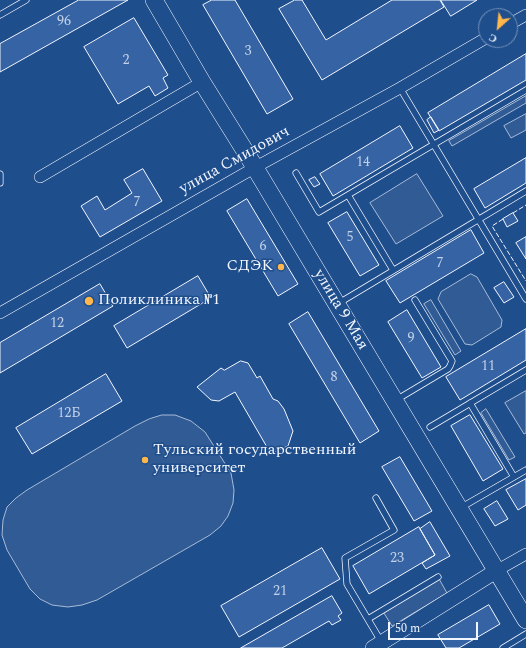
<!DOCTYPE html>
<meta charset="utf-8">
<style>
body{margin:0}
#map{position:relative;width:526px;height:648px;overflow:hidden;background:#1f4e8c;font-family:Spectral,serif}
canvas{display:block}
.north{position:absolute;left:478px;top:8px;width:40px;height:40px;box-sizing:border-box;background:#1f4e8c;border:1px solid #7391ba;border-radius:50%;rotate:207deg;font-size:11px;font-weight:700;line-height:16px;text-align:center;color:#f2f6ff}
.north::after{content:'';display:block;margin:auto;width:14px;height:18px;background:#ffb74d;clip-path:polygon(50% 0,100% 100%,50% 72%,0 100%)}
.scale{position:absolute;left:388px;top:622px;width:90px;height:18px;box-sizing:border-box;border:2px solid #f2f6ff;border-top:0;padding-left:5px;font-size:12px;line-height:14px;white-space:nowrap;color:#f2f6ff;-webkit-text-stroke:3px #1f4e8c;paint-order:stroke}
</style>
<div id="map">
<canvas width="526" height="648"></canvas>
<div class="north">С</div>
<div class="scale">50 m</div>
</div>
<script>
const c = document.querySelector('canvas').getContext('2d');
c.lineJoin = 'round';
function fill(path, color) { c.fillStyle = color; c.fill(path, 'evenodd'); }
function strokePath(path, color, width, dash) { c.strokeStyle = color; c.lineWidth = width; c.lineCap = dash ? 'butt' : 'round'; c.setLineDash(dash || []); c.stroke(path); }
function drawText(font, color, halo, rows, align = 'center') {
  c.font = font + ' Spectral,serif'; c.lineWidth = 3; c.setLineDash([]); c.textBaseline = 'middle'; c.strokeStyle = halo; c.fillStyle = color; for (const [text, x, y, turn = 0] of rows) {
    c.save(); c.translate(x, y); c.rotate((+turn || 0) * Math.PI / 180); c.textAlign = isNaN(turn) ? turn : align; if (halo) c.strokeText(text, 0, 0); c.fillText(text, 0, 0); c.restore();
  }
}
const built = new Path2D(`
 M526 96V103L452 146 449 141Z
 M526 114V130L511 138 504 126Z
 M417 174 443 216 396 244 370 203Z
 M471 274 477 277 502 320 501 327 472 345 465 344 438 299 441 292Z
 M431 300 461 351 455 355 424 304Z
 M526 391V433L524 434 505 403Z
 M486 409 515 457 509 460 481 413Z
 M162 415H175L191 421 205 432 231 473 234 490 233 503 228 516 221 526 210 535 97 600 82 605 68 607 52 605 40 599 30 589 7 550 2 535 3 520 7 507 16 498 27 490 135 426 149 419Z
 M438 577 447 593 392 626 382 610Z`);
fill(built, '#305b95');
strokePath(built, '#a8bbd7', 1);
const building = new Path2D(`
 M79 0H128L0 72V44Z
 M212 0H235L293 99 267 114 203 5Z
 M295 0H302L326 40 392 0H440L444 7 322 80 279 9Z
 M441 0H477L451 16Z
 M134 18 168 75 163 78 168 88 155 96 149 86 118 104 84 47Z
 M526 54V80L439 131 428 113Z
 M431 117 439 130 434 133 427 120Z
 M400 126 413 148 333 196 320 174Z
 M526 158V183L485 208 474 189Z
 M143 169 162 201 100 237 81 206 97 196 105 210 132 193 124 180Z
 M315 177 320 184 314 187 309 180Z
 M247 199 298 284 278 296 227 211Z
 M347 212 379 265 360 276 328 223Z
 M513 213 518 221 507 227 503 219Z
 M471 230 484 253 400 303 386 281Z
 M526 237V259L516 243Z
 M198 276 211 298 127 348 114 326Z
 M504 282 514 297 504 303 494 288Z
 M100 284 113 306 0 373V343Z
 M407 310 441 367 422 378 388 322Z
 M308 312 379 431 360 443 289 324Z
 M526 329V360L460 400 446 377Z
 M241 361 248 363 257 378 260 376 273 399 278 401 284 409 293 431 288 446 271 454 235 392 219 401 211 400 197 387 221 368 224 370Z
 M106 374 122 401 32 454 16 428Z
 M470 415 503 469 483 481 451 426Z
 M400 457 432 511 414 521 382 467Z
 M526 479V505L518 510 506 490Z
 M497 501 508 519 495 526 484 509Z
 M430 522 450 556 426 569 422 563 435 555 420 529Z
 M419 527 435 555 369 594 353 566Z
 M322 548 340 579 239 637 221 606Z
 M332 596 342 613 338 616 341 620 332 625 329 621 282 648H241Z
 M489 605 500 624 459 648H446L438 635Z`);
fill(building, '#3563a3');
strokePath(building, '#f2f6ff', 1);
const lane = new Path2D(`
 M0 15 26 0
 M400 88 526 299
 M296 173 319 212 526 90
 M0 174V183
 M348 195 393 270
 M339 303 526 191
 M396 400 448 369 450 366 452 361 415 300
 M470 403 514 477
 M430 427 526 370
 M376 498 394 530 345 558 347 584 382 643
 M462 507 526 470
 M368 619 438 577
 M503 648 526 634`);
const street = new Path2D(`
 M510 24 526 15
 M40 177 202 82
 M0 313 254 168 400 88 486 38
 M496 571 526 554`);
const secondary = new Path2D(`
 M373 648 496 571`);
const primary = new Path2D(`
 M154 0 202 82 245 151 526 620`);
strokePath(lane, '#f2f6ff', 7);
strokePath(street, '#f2f6ff', 12);
strokePath(secondary, '#f2f6ff', 16);
strokePath(primary, '#f2f6ff', 18);
strokePath(lane, '#1f4e8c', 5.5);
strokePath(street, '#1f4e8c', 11);
strokePath(secondary, '#1f4e8c', 15);
strokePath(primary, '#1f4e8c', 17);
strokePath(new Path2D(`
 M513 213 526 205
 M503 219 492 226 526 281`), '#f2f6ff', 1, [5, 2]);
for (const [x, y, r, color] of [
 [281,267,4,"#ffb74d"],
 [89,301,5,"#ffb74d"],
 [145,460,4,"#ffb74d"]
]) { const dot = new Path2D(); dot.arc(x, y, r, 0, 2 * Math.PI); c.fillStyle = color; c.fill(dot); strokePath(dot, '#1f4e8c', 1.5); }
drawText('14px', '#c3d1e8', null, [
 ["96",64,22],
 ["3",248,52],
 ["2",126,61],
 ["14",363,163],
 ["7",137,203],
 ["5",350,238],
 ["6",263,247],
 ["7",440,264],
 ["12",57,324],
 ["9",411,339],
 ["11",488,367],
 ["8",334,378],
 ["12Б",69,414],
 ["23",397,559],
 ["21",280,592]
]);
drawText('16px', '#f2f6ff', '#1f4e8c', [
 ["улица Смидович",235,161,-29],
 ["улица 9 Мая",340,310,59]
]);
drawText('16px', '#f2f6ff', '#1f4e8c', [
 ["СДЭК",273,267,"right"],
 ["Поликлиника №1",98,301],
 ["Тульский государственный",153,451],
 ["университет",153,469]
], 'left');
</script>
